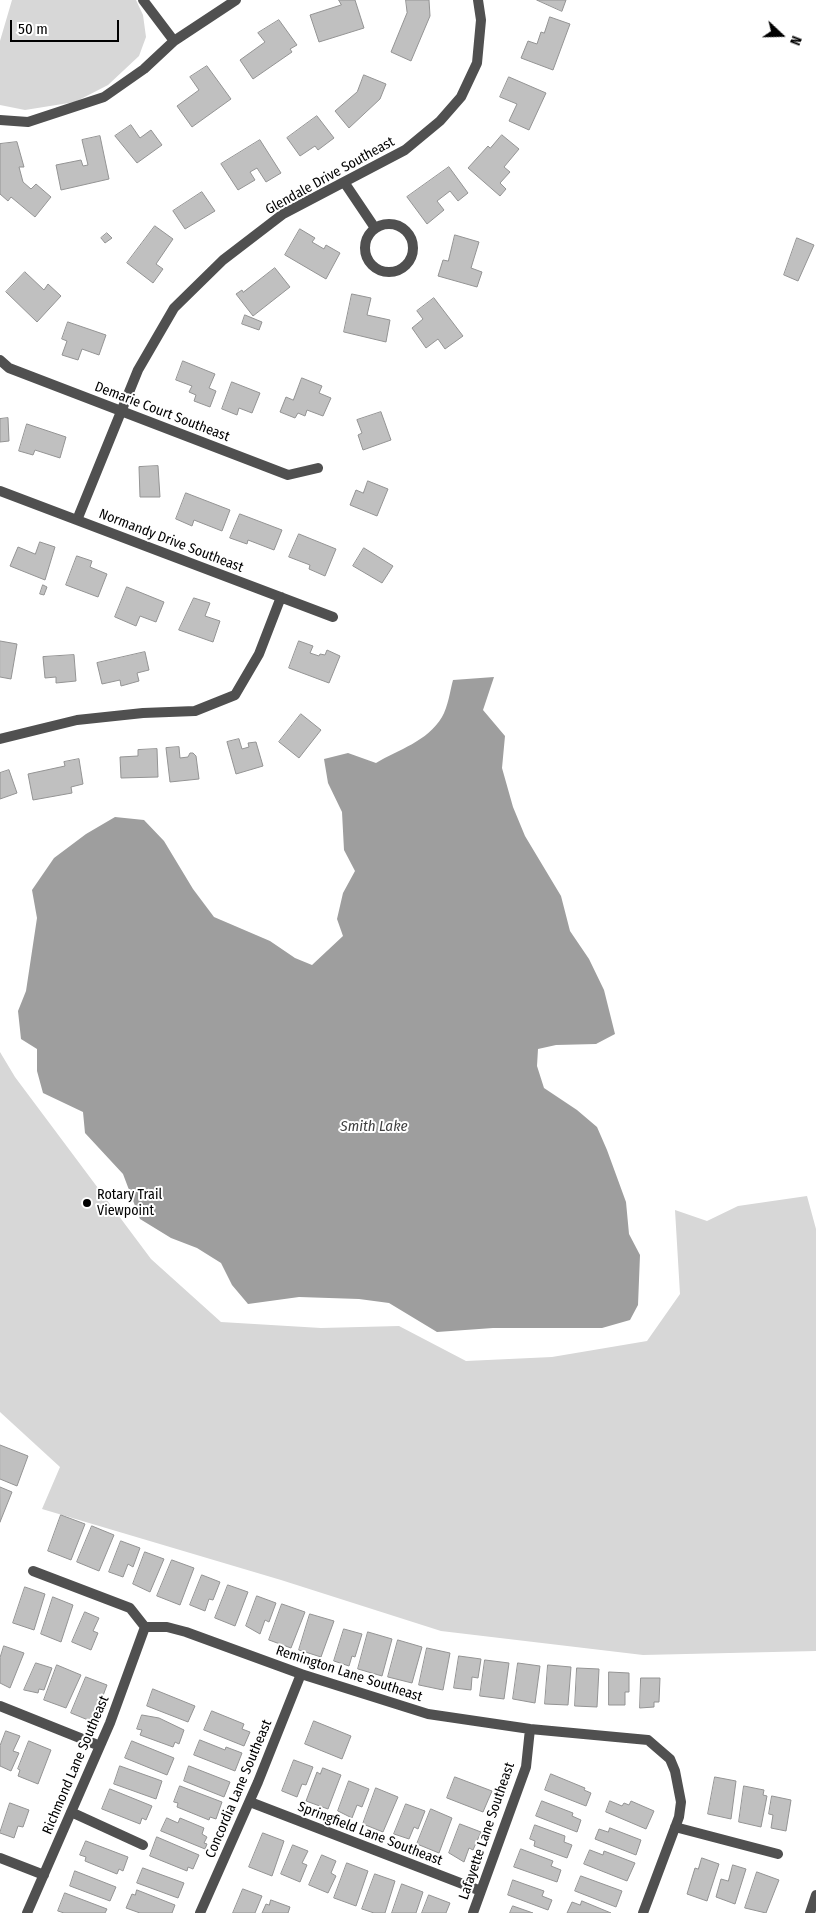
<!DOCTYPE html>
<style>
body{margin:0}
#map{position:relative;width:816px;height:1913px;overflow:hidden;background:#fff;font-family:"Fira Sans Condensed",sans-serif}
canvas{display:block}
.north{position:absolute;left:756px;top:10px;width:50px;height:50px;-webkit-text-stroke:4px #fff;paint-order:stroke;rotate:111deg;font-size:14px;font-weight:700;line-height:20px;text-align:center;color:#000}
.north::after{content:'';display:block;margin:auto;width:18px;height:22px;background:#000;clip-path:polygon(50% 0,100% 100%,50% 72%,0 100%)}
.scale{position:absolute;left:10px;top:20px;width:109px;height:22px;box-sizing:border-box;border:2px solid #000;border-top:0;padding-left:6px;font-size:15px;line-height:18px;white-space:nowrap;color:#000;-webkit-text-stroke:4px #fff;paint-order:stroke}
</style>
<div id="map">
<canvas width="816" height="1913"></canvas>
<div class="north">N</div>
<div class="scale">50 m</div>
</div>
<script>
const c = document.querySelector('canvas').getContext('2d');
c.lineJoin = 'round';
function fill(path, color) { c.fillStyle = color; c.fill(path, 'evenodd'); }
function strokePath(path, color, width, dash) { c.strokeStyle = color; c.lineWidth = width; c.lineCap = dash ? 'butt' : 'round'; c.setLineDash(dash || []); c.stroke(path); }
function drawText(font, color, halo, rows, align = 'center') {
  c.font = font + ' "Fira Sans Condensed",sans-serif'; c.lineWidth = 4; c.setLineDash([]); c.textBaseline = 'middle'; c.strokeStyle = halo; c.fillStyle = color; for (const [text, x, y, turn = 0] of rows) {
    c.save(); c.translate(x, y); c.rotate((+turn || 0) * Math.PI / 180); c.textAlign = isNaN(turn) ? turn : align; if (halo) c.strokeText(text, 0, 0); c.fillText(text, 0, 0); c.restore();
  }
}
fill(new Path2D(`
 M12 0H136L143 15 146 37 139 56 108 85 75 102 25 110 0 105V41Z
 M0 1052 15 1077 151 1259 221 1322 321 1328 399 1326 466 1361 552 1357 647 1341 680 1294 675 1210 707 1221 738 1206 807 1196 816 1229V1651L643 1655 441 1631 281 1580 42 1509 60 1467 0 1412Z`), '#d7d7d7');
fill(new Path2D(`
 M494 677 483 710 505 736 502 768 513 807 525 836 561 896 570 931 589 959 604 990 615 1034 596 1044 556 1045 538 1049 537 1066 544 1088 577 1110 597 1127 607 1150 626 1202 629 1234 640 1255 638 1305 630 1320 602 1328H493L437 1332 389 1303 359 1299 299 1297 248 1304 232 1285 221 1263 197 1248 171 1238 140 1219 123 1174 85 1133 83 1112 43 1093 37 1071V1049L21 1039 18 1011 26 991 37 918 32 890 54 858 86 834 115 817 144 820 164 841 193 889 214 917 270 941 295 958 312 965 343 936 337 919 343 893 355 871 344 850 342 812 328 783 324 759 348 753 376 763C399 749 427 742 442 717 448 707 450 691 453 680Z`), '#9e9e9e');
const building = new Path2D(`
 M339 0H355L364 28 319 42 310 15 341 5Z
 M406 0H429L430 16 411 61 391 52 407 13Z
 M537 0H566L562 11Z
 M550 17 570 24 553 70 521 58 528 41 537 44 541 32 544 33Z
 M279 20 297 45 290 49 292 52 253 79 240 60 265 42 258 33Z
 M207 66 231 99 192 127 177 106 199 90 190 77Z
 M364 75 386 84 380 99 349 128 335 111 357 92Z
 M509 77 546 93 529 130 509 121 517 104 500 97Z
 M317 116 334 138 318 150 315 146 300 156 287 138Z
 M131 125 140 138 151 130 162 145 137 163 115 136Z
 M502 135 519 149 504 167 510 172 500 183 506 189 500 196 468 168 488 146 490 148Z
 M100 136 109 179 61 190 56 165 81 160 83 166 88 165 82 140Z
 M260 140 281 173 266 182 257 168 250 172 255 180 238 190 221 164Z
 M17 142 24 167H19L23 182 31 189 36 184 51 197 35 217 11 197 8 201 0 194V144Z
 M449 167 468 193 458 201 450 191 437 201 444 210 427 224 407 197Z
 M202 192 215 211 185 229 173 211Z
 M155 226 173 239 156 264 163 269 153 283 127 263Z
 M300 229 315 238 312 242 324 249 326 245 340 253 326 279 285 255Z
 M107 233 112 238 105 243 101 238Z
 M455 235 479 242 471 268 482 272 477 287 438 276 443 260 448 261Z
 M797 238 814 245 798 281 784 275Z
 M275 268 290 287 253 316 236 294 242 290 243 292Z
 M25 272 44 290 48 284 61 296 37 322 6 292Z
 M352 294 371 298 367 315 390 320 386 342 344 332Z
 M434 298 463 336 445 349 438 339 426 348 412 328 423 319 417 311Z
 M245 315 262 322 259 330 242 324Z
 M68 322 106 335 99 355 82 349 78 360 62 355 67 341 62 339Z
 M183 361 215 374 209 388 216 391 210 407 194 401 196 395 189 392 192 386 176 380Z
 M302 378 322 386 319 393 331 398 323 416 307 410 305 416 298 413 295 418 280 412 286 397 293 400Z
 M232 382 260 393 252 413 239 408 237 415 222 409Z
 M381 412 391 440 363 450 358 435 362 433 357 420Z
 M8 418 9 441 0 442V419Z
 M27 424 66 437 60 458 35 450 33 455 19 451Z
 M158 466 160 497H140L139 467Z
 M368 481 388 489 377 516 350 505 356 490 363 493Z
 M186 493 230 510 222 531 194 520 192 526 176 519Z
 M240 514 282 530 274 550 248 540 247 544 230 538Z
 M299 534 336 549 325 576 309 569 310 565 289 557Z
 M40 542 55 547 45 580 10 566 18 547 35 554Z
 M364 548 393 566 382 583 353 566Z
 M77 556 92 561 90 567 107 574 98 597 66 585Z
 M43 585 47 587 44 595 40 594Z
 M127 587 164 602 156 622 140 616 136 626 115 617Z
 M194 598 210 603 205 616 220 621 213 642 179 630Z
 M0 641 17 644 11 679 0 677Z
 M299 641 313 646 310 653 319 656 320 654 325 655 327 650 340 656 329 683 289 668Z
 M145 652 149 670 137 673 139 681 121 686 120 680 102 684 97 663Z
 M74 655 76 681 56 683V677L45 678 43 657Z
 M301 714 321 730 299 758 279 742Z
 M239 739 242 749 249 747 248 743 256 742 263 766 236 774 227 742Z
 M179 747 180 758 188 757 190 753H193L196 756 199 779 170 782 166 748Z
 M157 749 158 777 121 778 120 757 138 756V750Z
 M79 759 83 784 71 787 72 793 33 800 28 774 65 766 64 762Z
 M9 770 17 793 0 799V773Z
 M0 1445 28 1456 17 1486 0 1479Z
 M0 1487 12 1492 0 1522Z
 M61 1515 85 1524 71 1560 48 1551Z
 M92 1526 114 1535 99 1571 77 1562Z
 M121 1541 140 1548 133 1567 128 1564 123 1577 109 1572Z
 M145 1552 164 1559 150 1592 133 1584Z
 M172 1560 194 1568 180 1605 157 1596Z
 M202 1575 220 1582 213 1600 209 1599 205 1611 190 1605Z
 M228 1585 248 1592 235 1626 215 1618Z
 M25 1587 45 1594 34 1630 13 1623Z
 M257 1596 276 1603 269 1622 265 1620 260 1634 246 1626Z
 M53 1597 73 1605 61 1642 41 1634Z
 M282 1604 305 1612 291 1648 269 1640Z
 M85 1612 99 1618 93 1631 98 1633 91 1650 72 1642Z
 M310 1614 334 1621 321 1657 299 1650Z
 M344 1629 362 1634 355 1657 352 1656 349 1666 334 1661Z
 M368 1632 392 1639 382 1676 358 1669Z
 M398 1640 422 1647 412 1683 388 1677Z
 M4 1646 24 1653 10 1688 0 1683V1658Z
 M427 1648 450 1653 443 1690 419 1685Z
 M459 1656 481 1659 478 1678 472 1677 471 1690 454 1688Z
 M485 1660 509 1663 504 1699 480 1696Z
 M36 1663 52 1668 44 1690 39 1689 38 1693 24 1690Z
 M518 1663 540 1666 535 1703 513 1699Z
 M57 1665 81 1675 66 1708 44 1700Z
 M548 1665 571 1667 568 1705 545 1704Z
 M577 1668 599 1669 597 1707 575 1706Z
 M609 1672 629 1673V1692H625V1705H609Z
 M86 1677 107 1685 93 1722 71 1713Z
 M641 1678H660L659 1702H654V1707L640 1708Z
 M153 1689 195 1706 188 1722 147 1706Z
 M212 1711 244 1724 242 1729 250 1732 244 1746 204 1730Z
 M142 1715 159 1718 184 1730 179 1744 175 1742 173 1747 140 1735 142 1730 137 1729Z
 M314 1721 351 1736 342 1759 305 1744Z
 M6 1731 20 1736 13 1751 19 1753 11 1771 0 1766V1746Z
 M200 1740 225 1750 226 1747 242 1753 235 1771 194 1755Z
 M29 1741 51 1750 38 1784 18 1776 20 1770 18 1769Z
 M132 1741 174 1758 167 1775 125 1758Z
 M294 1760 313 1767 306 1785 302 1784 297 1797 282 1791Z
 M120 1766 162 1781 156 1799 114 1784Z
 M189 1766 230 1782 224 1797 184 1781Z
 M323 1768 341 1775 328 1809 306 1801 317 1772 320 1774Z
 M551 1774 585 1788 584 1790 591 1793 586 1806 545 1790Z
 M455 1777 492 1791 483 1812 447 1798Z
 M715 1777 736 1781 731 1819 708 1814Z
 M349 1781 369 1789 362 1807 357 1805 352 1818 338 1811Z
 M180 1786 222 1802 216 1819 210 1817 209 1820 177 1807 178 1803 174 1802Z
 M744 1786 764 1790 763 1795 767 1796 761 1827 739 1822Z
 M376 1788 398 1797 383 1832 363 1824Z
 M110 1789 152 1806 146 1820 142 1818 140 1824 102 1809Z
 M772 1796 791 1800 786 1831 771 1828 773 1815 769 1814Z
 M542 1801 573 1813 572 1816 581 1820 577 1832 536 1816Z
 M610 1801 622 1806 624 1803 629 1805 631 1801 654 1811 646 1829 606 1812Z
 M10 1803 29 1810 23 1827 18 1826 14 1838 0 1833Z
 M406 1804 425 1811 418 1829 414 1827 409 1839 394 1834Z
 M431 1809 452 1818 439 1853 417 1844Z
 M167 1818 178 1823 180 1818 204 1828 202 1834 207 1837 204 1843 207 1844 205 1849 161 1831Z
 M460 1824 481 1832 473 1850 469 1848 464 1862 449 1853Z
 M535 1825 565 1836 564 1842 572 1845 567 1858 534 1846 535 1841 530 1839Z
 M610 1828 641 1840 636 1855 595 1839 599 1829 608 1832Z
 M263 1833 284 1841 272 1876 249 1867Z
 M157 1837 199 1855 193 1869 188 1867 187 1871 150 1856Z
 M86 1841 128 1857 123 1871 119 1869 117 1874 85 1861 86 1857 80 1855Z
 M293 1845 308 1851 302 1863 307 1865 300 1882 281 1874Z
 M521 1849 553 1861 551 1866 561 1870 557 1882 514 1867Z
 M590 1850 603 1855 604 1851 635 1863 627 1881 584 1864Z
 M322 1855 336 1861 331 1873 336 1876 328 1893 309 1885Z
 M702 1858 719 1864 707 1901 687 1894 695 1868 698 1869Z
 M347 1863 368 1871 356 1906 334 1898Z
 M733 1865 746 1869 735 1904 716 1897 721 1879 728 1881Z
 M143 1868 184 1883 178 1898 137 1883Z
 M75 1871 116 1887 110 1901 70 1886Z
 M757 1872 779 1880 766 1913 745 1908Z
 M375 1874 395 1881 385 1913H374L362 1909Z
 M581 1876 622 1891 616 1907 575 1891Z
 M513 1880 544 1891 542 1896 552 1900 548 1910 508 1895Z
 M402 1884 423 1892 416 1913H392Z
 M243 1889 262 1896 255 1913H233Z
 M137 1890 175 1905 172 1913H140L126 1908 132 1894 135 1895Z
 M65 1893 107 1909 105 1913H64L58 1911Z
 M429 1895 450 1903 446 1913H422Z
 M271 1900 290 1907 288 1913H262L266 1904 269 1905Z
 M582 1901 611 1913H567L572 1902 580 1905Z
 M513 1906 533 1913H510Z`);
fill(building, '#c0c0c0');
strokePath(building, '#949494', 1);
strokePath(new Path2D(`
 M143 0 174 41
 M0 120 28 122 104 97 144 69 174 41 236 0
 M344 182 375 228
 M365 248a24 24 0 1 1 48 0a24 24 0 1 1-48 0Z
 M0 360 9 368 288 475 318 468
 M0 491 333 617
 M77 520 138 370 174 308 223 260 283 214 405 150 440 121 461 97 477 63 481 20 478 0
 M0 739 77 720 143 713 195 711 235 695 259 654 281 597
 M33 1571 130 1608 145 1627
 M145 1627H167L186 1632 301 1674 428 1714 530 1729 648 1740 670 1759 675 1771 681 1802 679 1817 643 1913
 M0 1706 100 1746
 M250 1802 481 1891
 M71 1812 143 1845
 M675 1827 778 1854
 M0 1858 44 1875
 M27 1913 110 1723 145 1627
 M200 1913 258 1782 301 1674
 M473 1913 526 1767 530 1729
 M810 1913 816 1895`), '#505050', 10);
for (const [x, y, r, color] of [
 [87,1203,5,"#000"]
]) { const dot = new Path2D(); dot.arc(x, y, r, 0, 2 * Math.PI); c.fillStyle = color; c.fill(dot); strokePath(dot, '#fff', 2); }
drawText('14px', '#000', '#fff', [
 ["Glendale Drive Southeast",330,176,-29],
 ["Demarie Court Southeast",162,412,21],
 ["Normandy Drive Southeast",171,541,21],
 ["Remington Lane Southeast",349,1674,18],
 ["Richmond Lane Southeast",76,1765,-67],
 ["Concordia Lane Southeast",239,1789,-67],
 ["Lafayette Lane Southeast",487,1831,-71],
 ["Springfield Lane Southeast",370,1834,21]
]);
drawText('14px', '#000', '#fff', [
 ["Rotary Trail",97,1195],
 ["Viewpoint",97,1211]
], 'left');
drawText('italic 15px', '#3f3f3f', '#fff', [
 ["Smith Lake",374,1127]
]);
</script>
